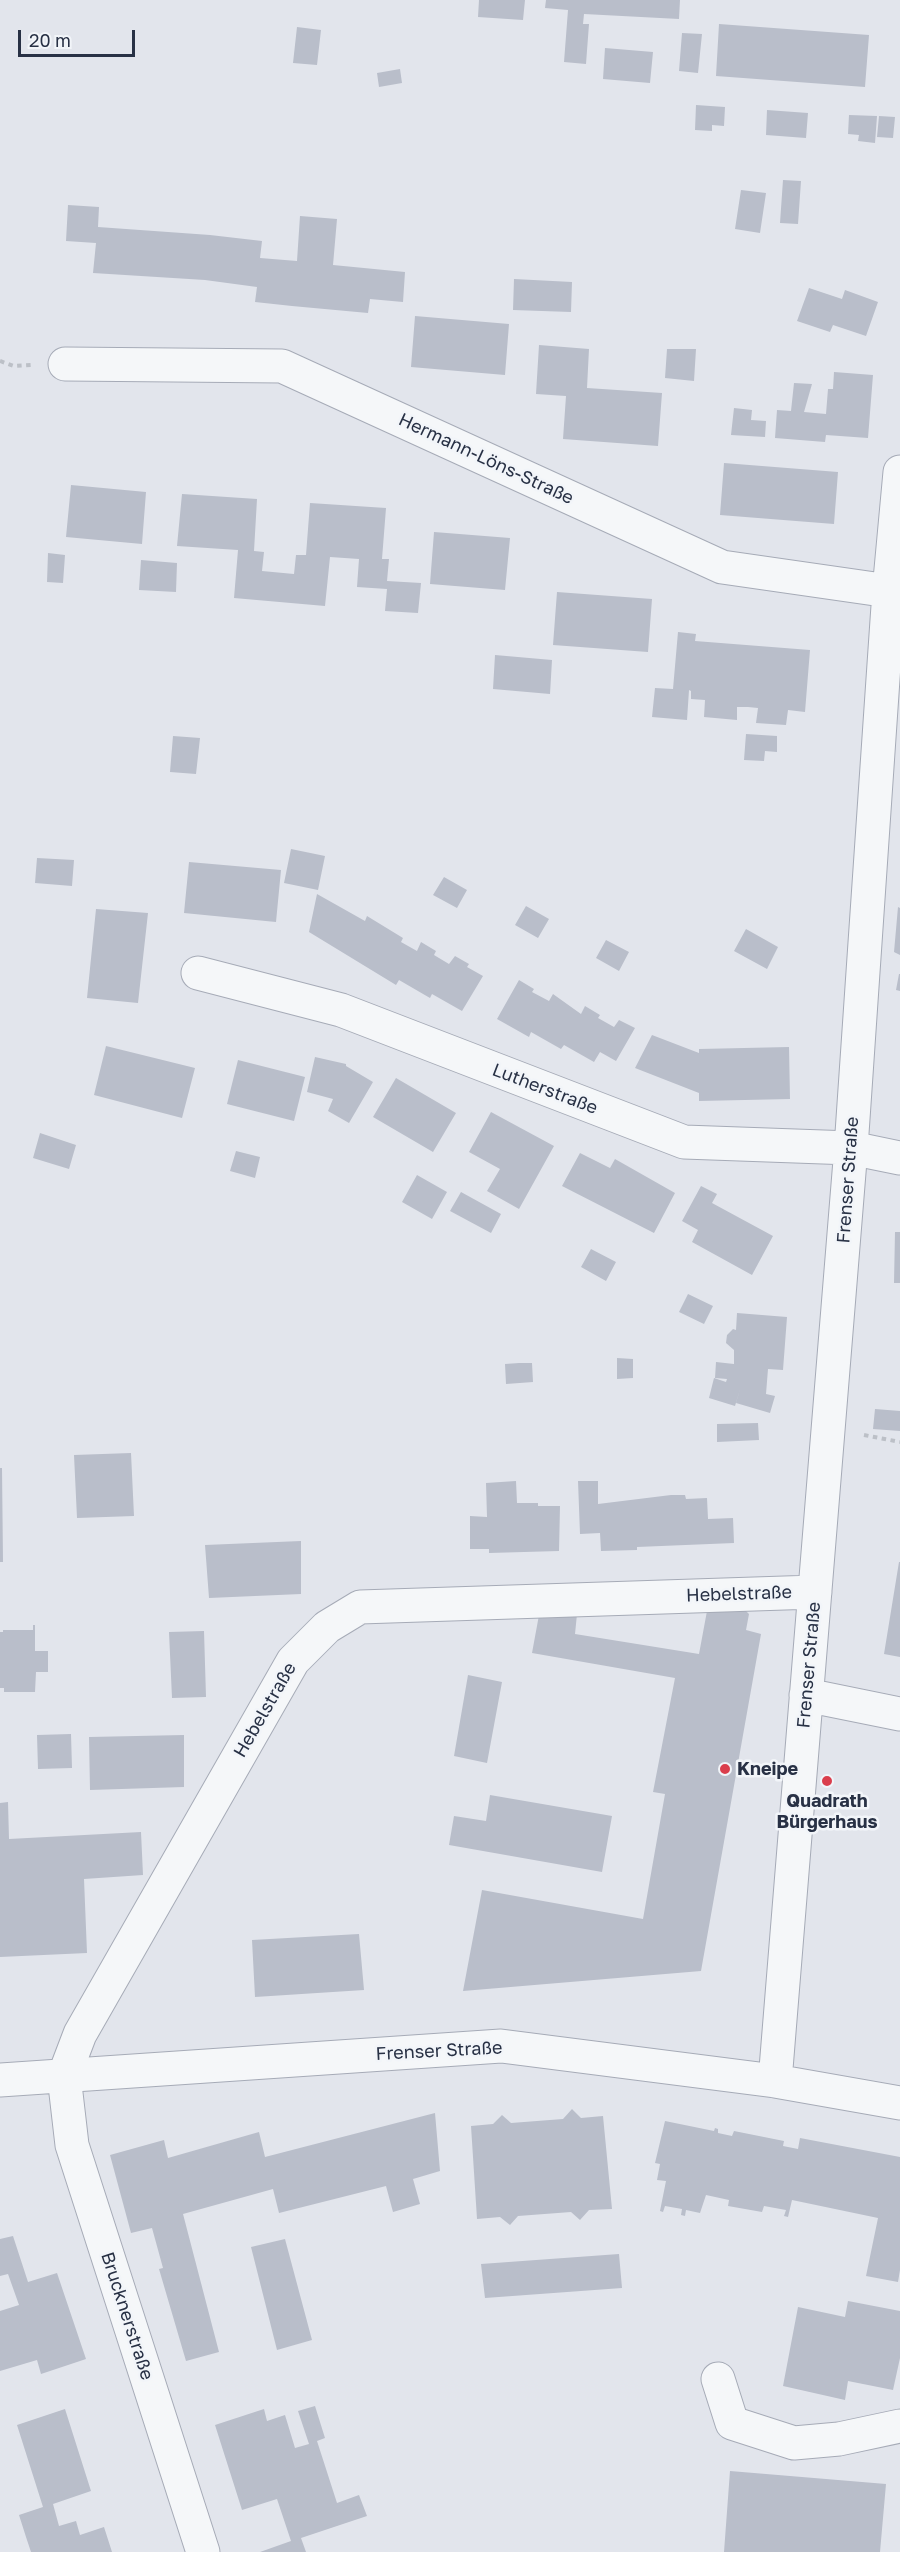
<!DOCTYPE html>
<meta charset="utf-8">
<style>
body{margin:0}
#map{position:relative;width:900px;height:2552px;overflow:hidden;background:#e2e5ec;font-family:"Golos Text",sans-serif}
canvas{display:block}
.scale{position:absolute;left:18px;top:30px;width:117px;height:27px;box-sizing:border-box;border:3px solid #283145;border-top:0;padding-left:8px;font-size:18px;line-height:21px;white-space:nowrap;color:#283145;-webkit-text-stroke:4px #f2f5f9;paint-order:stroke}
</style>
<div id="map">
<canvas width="900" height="2552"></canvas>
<div class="scale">20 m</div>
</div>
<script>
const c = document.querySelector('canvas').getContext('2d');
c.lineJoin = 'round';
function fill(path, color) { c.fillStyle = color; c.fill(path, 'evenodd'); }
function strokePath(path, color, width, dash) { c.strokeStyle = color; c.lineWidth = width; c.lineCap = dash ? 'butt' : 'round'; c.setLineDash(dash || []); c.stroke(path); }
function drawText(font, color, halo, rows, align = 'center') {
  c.font = font + ' "Golos Text",sans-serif'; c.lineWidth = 5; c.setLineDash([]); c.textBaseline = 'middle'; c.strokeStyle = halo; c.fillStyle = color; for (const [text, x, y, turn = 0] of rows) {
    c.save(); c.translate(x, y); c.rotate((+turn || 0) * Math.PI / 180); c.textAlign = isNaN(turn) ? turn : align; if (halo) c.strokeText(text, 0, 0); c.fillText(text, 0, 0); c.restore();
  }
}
fill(new Path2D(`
 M479 0H525L523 20 478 17Z
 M546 0H680L679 19 584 14 583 24H589L586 64 564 62 568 10 545 8Z
 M719 24 869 35 865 87 716 76Z
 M297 27 321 30 317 65 293 63Z
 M682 33 702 34 698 73 679 71Z
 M605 48 653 52 650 83 603 79Z
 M400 69 402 83 379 87 377 73Z
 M696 105 725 107 724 126 712 125V131L695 130Z
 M767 110 808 113 806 138 766 135Z
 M849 115 877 116 875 143 858 141 859 135 848 134Z
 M879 116 895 117 893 138 877 137Z
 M783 180 801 181 798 224 780 223Z
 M741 190 766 193 760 233 735 229Z
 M68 205 99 207 98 227 210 235 262 241 260 258 297 261 300 216 337 219 333 265 405 272 403 302 370 299 368 313 292 306 255 302 257 287 205 280 93 273 96 243 66 241Z
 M514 279 572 282 571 312 513 310Z
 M809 288 842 299 845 290 878 302 866 336 833 325 830 332 797 321Z
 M415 316 509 324 505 375 411 367Z
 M539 345 589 349 587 388 662 393 658 446 563 439 566 396 536 394Z
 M667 349H696L694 381 665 378Z
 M834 372 873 375 868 438 826 435 825 442 775 438 777 410 791 411 794 383 812 384 804 412 826 414 828 389H833Z
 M734 408 752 410 751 420 766 421 765 437 731 435Z
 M724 463 838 472 834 524 720 515Z
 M71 485 146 492 142 544 66 537Z
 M182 494 257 499 254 551 264 552 262 571 294 574 296 555H306L310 503 386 508 382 559H389L387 581 421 583 418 613 385 611 387 589 357 587 359 559 330 557 325 606 234 598 238 550 177 546Z
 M434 532 510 538 505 590 430 584Z
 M48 553 65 555 63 583 47 582Z
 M141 560 177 563 176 592 139 590Z
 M557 592 652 599 648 652 553 645Z
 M678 632 696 634 695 641 810 650 805 712 788 710 786 725 756 723 758 708 748 707H737V720L704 717 705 700 691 699V691L689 690 687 720 652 717 655 688 673 689Z
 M495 655 552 660 550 694 493 689Z
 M746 734 777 736V752L765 751 764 761 744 760Z
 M173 736 200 738 196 774 170 772Z
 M291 849 325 856 318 890 284 883Z
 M37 858 74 860 72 886 35 883Z
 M189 862 281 870 276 922 184 913Z
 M444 877 467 890 457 908 433 895Z
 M317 894 365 921 367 916 403 938 401 942 417 951 421 942 436 951 434 955 449 964 455 956 469 964 467 967 483 976 462 1011 432 994 430 998 399 980 396 985 309 932Z
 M526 906 549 919 538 938 515 925Z
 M898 907 900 908V955L894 952Z
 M96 909 148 913 138 1003 87 998Z
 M746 929 778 947 767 969 734 951Z
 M606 940 629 952 619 971 596 958Z
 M899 974H900V991L896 990Z
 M519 980 534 989 532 992 549 1001 553 994 581 1014 585 1006 600 1015 598 1018 614 1027 619 1020 635 1028 616 1061 600 1052 594 1062 564 1045 561 1049 531 1032 529 1037 497 1019Z
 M652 1035 699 1053V1049L789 1047 790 1099 699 1101V1093L635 1068Z
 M106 1046 195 1068 182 1118 94 1095Z
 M315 1057 346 1064V1066L373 1082 349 1123 328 1111 333 1099 307 1092Z
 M238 1060 305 1077 294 1121 227 1104Z
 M396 1078 456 1113 433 1152 373 1117Z
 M491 1112 554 1146 519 1209 487 1191 500 1169 469 1152Z
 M40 1133 76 1145 69 1169 33 1158Z
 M236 1151 260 1157 255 1178 230 1171Z
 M580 1153 610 1168 615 1159 675 1193 654 1233 562 1186Z
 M417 1175 447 1192 432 1219 402 1202Z
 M701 1186 717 1194 712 1203 773 1236 752 1275 692 1242 698 1230 682 1221Z
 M461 1192 501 1214 491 1233 450 1211Z
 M895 1232H900V1283H894Z
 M591 1249 616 1262 606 1281 581 1267Z
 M688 1294 713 1306 704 1324 679 1312Z
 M737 1313 787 1317 783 1370 768 1369 766 1394 775 1396 770 1413 736 1403 741 1386 735 1406 709 1398 714 1378 726 1382 727 1379 715 1378 716 1362 734 1364V1350L726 1343 727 1335 733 1329 736 1330Z
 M617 1358 633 1359V1378L617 1379Z
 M519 1363H532L533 1382 506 1384 505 1364Z
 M875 1409 900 1411V1431L873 1429Z
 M758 1423 759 1440 717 1442V1424Z
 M131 1453 134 1516 77 1518 74 1455Z
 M0 1468H2L3 1562H0Z
 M516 1481 517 1503H538V1506H560L559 1551 489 1553V1549H470V1516L487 1517 486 1483Z
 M578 1481H598V1504L671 1495H685L686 1499 707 1498 708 1519 733 1518 734 1543 637 1547V1550L601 1551 600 1533 580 1534Z
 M301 1541V1594L209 1598 205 1545Z
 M899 1562H900V1657L884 1654Z
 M744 1609 749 1614 746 1630 761 1634 701 1971 463 1991 482 1890 643 1919 665 1794 653 1792 675 1678 532 1653 539 1615 577 1614 575 1634 699 1654 707 1611Z
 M33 1625H35V1651H48V1672H36L35 1692H4V1688H0V1632H3V1630H33Z
 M204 1631 206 1697 172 1698 169 1632Z
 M468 1675 502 1682 487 1763 454 1756Z
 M71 1734 72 1768 38 1769 37 1735Z
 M184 1735V1787L90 1790 89 1737Z
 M490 1795 612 1816 602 1872 449 1845 454 1816 486 1821Z
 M8 1802 9 1839 141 1832 143 1875 84 1879 87 1953 0 1957V1803Z
 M359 1934 364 1990 255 1997 252 1940Z
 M572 2109 581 2118 603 2116 612 2209 589 2210 580 2220 571 2212 518 2216 510 2225 500 2217 477 2219 471 2126 493 2124 502 2115 511 2123 563 2119Z
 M435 2113 440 2171 413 2179 420 2204 393 2212 386 2186 279 2213 273 2189 183 2214 219 2352 186 2361 159 2269 163 2268 152 2228 131 2233 110 2155 164 2140 168 2158 259 2132 265 2157Z
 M665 2121 714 2131 715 2128 718 2129V2133L732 2136 734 2131 784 2141 783 2146 798 2149 800 2138 900 2157V2270L898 2282 866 2276 878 2218 792 2200 788 2217 784 2216 786 2210 764 2206 762 2212 728 2206 729 2200 706 2195 700 2213 686 2210 685 2216 681 2215 682 2209 665 2206 663 2212 660 2211 666 2181 657 2180 660 2164 655 2163Z
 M13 2236 28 2282 57 2273 86 2359 41 2374 37 2360 0 2371V2311L19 2305 8 2274 0 2276V2239Z
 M285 2239 312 2340 277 2350 251 2247Z
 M619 2254 622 2288 485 2298 481 2264Z
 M848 2301 900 2311V2358L893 2390 848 2381 845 2400 783 2386 798 2307 845 2317Z
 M315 2406 325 2438 317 2441 337 2503 359 2495 367 2516 301 2538 306 2552H260L291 2541 277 2499 242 2510 215 2425 264 2409 267 2421 285 2415 295 2448 309 2444 298 2411Z
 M65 2409 91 2491 53 2504 59 2526 76 2521 80 2535 104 2527 112 2552H31L26 2537 19 2515 43 2507 17 2425Z
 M730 2471 886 2484 880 2552H724Z`), '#b9beca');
const minor = new Path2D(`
 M65 364 282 366 722 567 889 591 900 598
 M198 973 341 1010 684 1142 851 1148 900 1158
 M806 1695 900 1714
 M0 2080 501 2046 775 2081 900 2103
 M775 2081 851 1148 889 591 900 472
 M718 2379 732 2423 794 2443 839 2439 900 2426
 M203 2552 72 2145 64 2076 80 2034 293 1661 327 1627 360 1607 815 1592`);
strokePath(minor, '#a6abb7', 35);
strokePath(new Path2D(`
 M0 361 14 366 31 365
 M864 1435 900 1442`), '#bcc0c7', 4, [4.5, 4.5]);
strokePath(minor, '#f5f7f9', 33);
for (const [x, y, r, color] of [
 [725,1769,6,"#da3e4c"],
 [827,1781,6,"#da3e4c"]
]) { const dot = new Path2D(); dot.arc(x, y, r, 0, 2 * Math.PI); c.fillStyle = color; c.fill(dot); strokePath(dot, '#f2f5f9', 2); }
drawText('18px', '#283145', '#f2f5f9', [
 ["Hermann-Löns-Straße",486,459,25],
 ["Lutherstraße",545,1089,21],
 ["Frenser Straße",848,1180,-86],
 ["Hebelstraße",739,1594,-2],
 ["Frenser Straße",809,1665,-85],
 ["Hebelstraße",265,1710,-60],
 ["Frenser Straße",439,2051,-3],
 ["Brucknerstraße",127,2316,72]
]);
drawText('bold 18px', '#283145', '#f2f5f9', [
 ["Kneipe",737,1769],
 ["Quadrath",827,1801,"center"],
 ["Bürgerhaus",827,1822,"center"]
], 'left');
</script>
